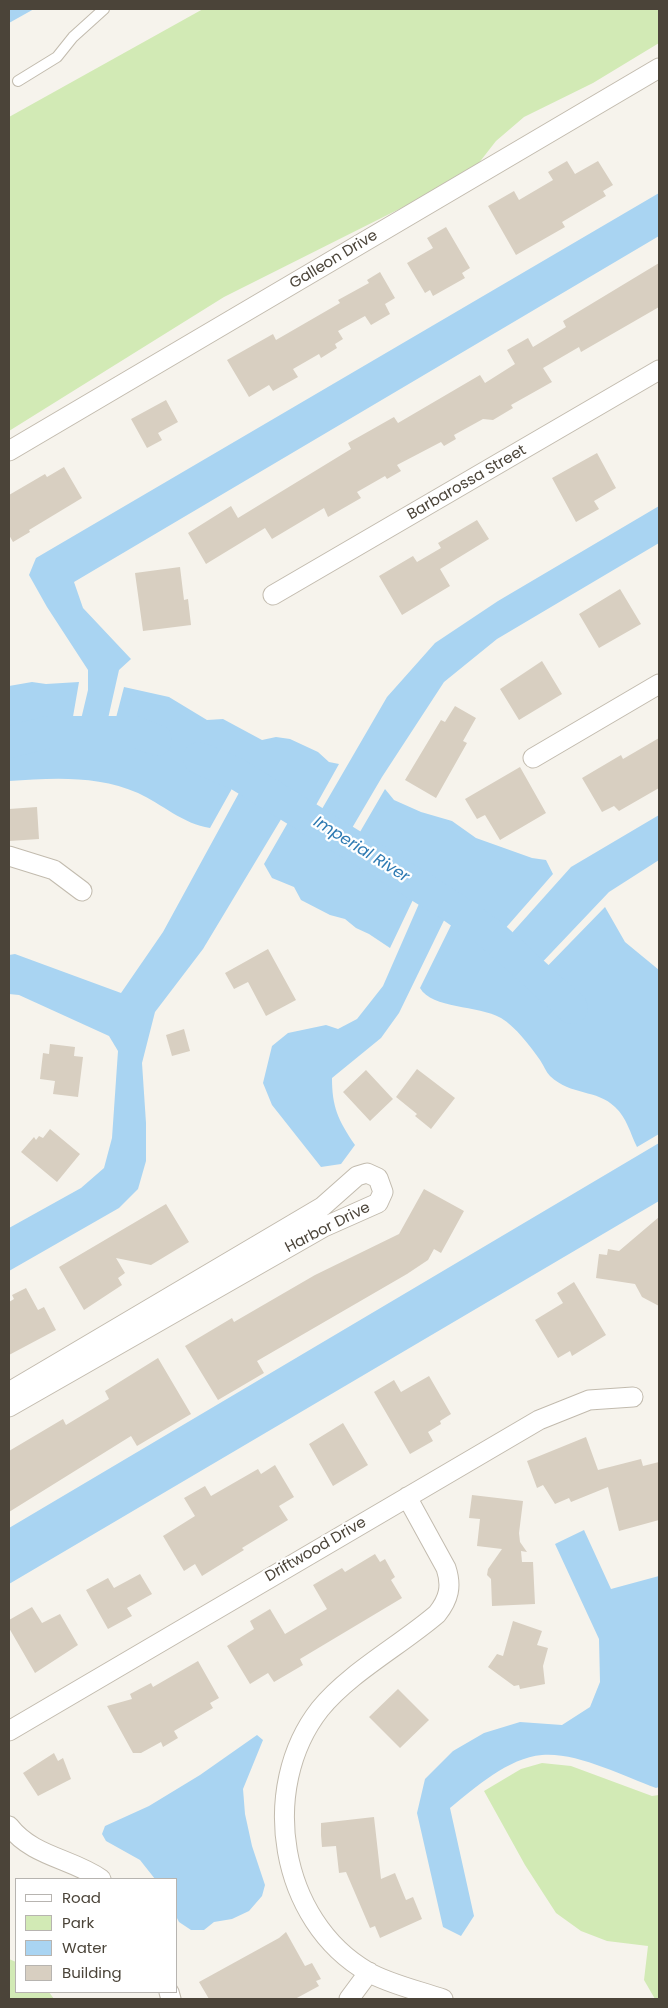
<!DOCTYPE html>
<style>
body{margin:0}
#map{position:relative;width:668px;height:2008px;overflow:hidden;background:#f6f3ec;font-family:Poppins,sans-serif}
canvas{display:block}
.frame{position:absolute;inset:0;border:10px solid #4b4439;pointer-events:none}
.legend{position:absolute;left:15px;top:1878px;width:162px;height:115px;box-sizing:border-box;background:#fff;border:1px solid #b7b4b0;margin:0;padding:6px 9px;list-style:none;font-size:15px;color:#4b4439}
.legend li{display:flex;align-items:center;gap:10px;height:25px}
.legend b{width:25px;border:1px solid #b7b4b0}
</style>
<div id="map">
<canvas width="668" height="2008"></canvas>
<div class="frame"></div>
<ul class="legend">
<li><b style="height:6px;background:#fff"></b>Road</li>
<li><b style="height:14px;background:#d2eab5"></b>Park</li>
<li><b style="height:14px;background:#a9d4f2"></b>Water</li>
<li><b style="height:14px;background:#d8cfc1"></b>Building</li>
</ul>
</div>
<script>
const c = document.querySelector('canvas').getContext('2d');
c.lineJoin = 'round';
function fill(path, color) { c.fillStyle = color; c.fill(path, 'evenodd'); }
function strokePath(path, color, width, dash) { c.strokeStyle = color; c.lineWidth = width; c.lineCap = dash ? 'butt' : 'round'; c.setLineDash(dash || []); c.stroke(path); }
function drawText(font, color, halo, rows, align = 'center') {
  c.font = font + ' Poppins,sans-serif'; c.lineWidth = 4.5; c.setLineDash([]); c.textBaseline = 'middle'; c.strokeStyle = halo; c.fillStyle = color; for (const [text, x, y, turn = 0] of rows) {
    c.save(); c.translate(x, y); c.rotate((+turn || 0) * Math.PI / 180); c.textAlign = isNaN(turn) ? turn : align; if (halo) c.strokeText(text, 0, 0); c.fillText(text, 0, 0); c.restore();
  }
}
fill(new Path2D(`
 M203 9H659V43L593 83 524 117 496 141 471 173 224 297 9 431V117Z
 M542 1763 571 1766 652 1796 659 1795V1999H655L644 1980 648 1946 607 1941 581 1931 556 1913 525 1865 484 1791 521 1769Z
 M9 1959 16 1962V1992H49L54 1999H9Z`), '#d2eab5');
fill(new Path2D(`
 M9 9H34L9 23Z
 M659 193V236L74 582 83 608 131 659 119 670 105 732H78L88 690V670L47 607 29 575 36 558Z
 M659 506V543L497 639 444 682 382 777 345 840 315 821 387 697 435 643 498 601Z
 M32 682 46 684 79 682 70 734 72 739C83 742 100 742 111 737L124 687 169 697 207 720 223 719 262 740 276 737 290 739 318 752 329 762 339 764 306 823 310 829 340 847 346 848 353 844 385 789 394 800 421 812 452 821 476 838 532 858 546 860 553 874 496 939 494 948 527 979 534 980 605 907 625 942 659 970V1134L637 1147C630 1133 627 1118 615 1107 597 1089 571 1096 550 1076 546 1072 544 1066 540 1060 530 1046 516 1027 501 1018 478 1005 432 1009 420 988L459 909C460 897 432 879 421 883L390 948 369 934 356 928 345 919 330 915 301 900 294 887 272 878 264 864 298 805 294 799 252 773 243 772 239 776 210 828C183 824 162 804 138 793 97 775 52 778 9 781V686Z
 M246 780 289 806 203 949 155 1012 142 1063 146 1123V1161L138 1189 119 1208 9 1271V1228L81 1188 104 1168 112 1138 118 1051 109 1036 19 995 9 994V955L15 954 121 993 163 932Z
 M659 815V860L609 892 533 972 502 944 571 867Z
 M425 890 451 906 399 1013 381 1038 332 1078C332 1107 338 1120 355 1145L341 1164 321 1167 272 1105 263 1083 272 1046 288 1033 326 1025 338 1029 357 1019 383 986Z
 M659 1143V1201L9 1584V1528Z
 M584 1530 611 1589 659 1576V1787L656 1788C623 1776 577 1752 542 1755 508 1758 476 1787 450 1808L474 1916 461 1936 443 1927 417 1813 425 1779 453 1751 484 1733 520 1722 562 1725 590 1707 600 1682 599 1639 555 1544Z
 M257 1735 263 1740 243 1789 245 1814 252 1846 265 1885 262 1896 249 1911 232 1919 214 1922 204 1930H191L179 1922 176 1916V1879H155L140 1860 106 1841 102 1834 105 1826 149 1806 200 1775Z`), '#a9d4f2');
strokePath(new Path2D(`
 M9 742 48 732H136L156 740
 M199 758 237 774 451 906 492 935 572 1008`), '#a9d4f2', 32);
fill(new Path2D(`
 M567 161 575 174 598 161 613 185 603 191 606 196 562 222 565 227 516 255 488 206 514 191 519 200 553 180 548 172Z
 M446 227 470 268 462 273 465 278 433 296 430 290 425 293 407 263 433 248 427 238Z
 M659 263V307L581 352 579 347 543 368 552 382 511 405 513 408 493 420 483 419 454 435 456 439 444 446 441 442 397 465 401 471 387 479 385 476 357 492 361 498 328 517 324 508 272 539 265 528 206 564 188 533 231 506 238 518 351 449 348 443 394 417 398 423 480 375 485 383 515 364 507 350 528 338 533 347 566 327 563 321Z
 M380 272 395 298 385 304 390 314 371 325 365 316 338 331 343 339 335 344 337 348 321 358 319 354 293 369 298 377 273 391 269 385 249 397 227 360 273 334 276 340 340 303 338 300 369 283 367 280Z
 M166 400 178 422 158 433 162 440 147 448 131 419Z
 M597 453 616 488 594 501 599 509 576 522 552 478Z
 M64 467 82 498 29 530 30 532 13 542 9 535V495L45 474 47 477Z
 M477 520 489 539 440 569 450 586 402 615 379 576 413 556 417 562 441 548 438 543Z
 M180 567 184 600 188 599 191 625 143 631 135 573Z
 M620 589 641 624 599 648 579 614Z
 M542 661 562 694 519 720 500 689Z
 M455 706 476 718 463 741 467 743 436 798 405 780 441 720 445 722Z
 M659 738V788L619 811 614 806 602 812 582 778 621 755 623 759Z
 M520 767 546 813 500 840 485 815 477 819 465 799Z
 M37 807 39 839 9 841V809Z
 M268 949 296 1000 266 1016 248 982 234 989 225 973Z
 M184 1029 190 1051 172 1056 166 1035Z
 M50 1044 75 1047 74 1056 83 1057 78 1097 53 1094 55 1081 40 1079 43 1053 49 1054Z
 M417 1069 455 1098 431 1129 415 1116 417 1114 396 1097Z
 M366 1070 393 1099 370 1121 343 1092Z
 M50 1129 80 1154 57 1182 21 1152 34 1137 36 1140 39 1136 43 1138Z
 M424 1189 464 1211 441 1253 434 1249 428 1260 407 1274 257 1361 264 1373 218 1400 185 1346 232 1318 234 1322 315 1275 399 1234Z
 M166 1204 189 1242 151 1265 116 1258 125 1273 118 1278 122 1285 84 1310 59 1267Z
 M659 1217V1306L642 1297 635 1284 596 1278 599 1254 607 1255 608 1249 619 1251Z
 M574 1282 606 1335 572 1356 570 1351 558 1358 535 1320 563 1303 557 1293Z
 M26 1288 38 1310 44 1307 56 1330 9 1355V1302L14 1299 12 1295Z
 M158 1358 191 1414 137 1446 131 1436 9 1512V1451L63 1419 66 1425 109 1399 105 1391Z
 M429 1376 451 1414 440 1421 441 1424 428 1432 433 1441 410 1454 374 1392 394 1380 401 1392Z
 M343 1423 368 1465 333 1486 309 1444Z
 M586 1437 598 1470 641 1459 643 1466 659 1462V1520L619 1531 608 1487 571 1502 569 1498 555 1504 543 1485 537 1488 527 1461Z
 M275 1465 294 1497 279 1506 288 1520 242 1548 244 1550 202 1576 195 1564 184 1571 163 1536 195 1516 184 1498 205 1486 211 1496 258 1469 261 1474Z
 M472 1495 523 1501 519 1533 520 1542 527 1552 521 1551 522 1562H533L535 1604 492 1606 491 1579 487 1575 488 1569 502 1549 477 1546 480 1519 469 1518Z
 M375 1554 380 1562 385 1559 395 1577 391 1580 402 1598 300 1659 303 1665 274 1682 268 1673 250 1684 227 1646 254 1629 250 1621 270 1609 285 1634 327 1609 313 1585 342 1568 345 1572Z
 M140 1574 152 1594 127 1608 132 1616 108 1629 86 1590 108 1578 114 1588Z
 M32 1607 42 1623 60 1614 78 1645 35 1673 9 1628V1620Z
 M513 1621 542 1631 537 1645 548 1648 543 1666 545 1684 520 1689 519 1685 514 1686 488 1667 497 1654 503 1656Z
 M198 1661 219 1698 210 1703 213 1708 174 1731 178 1738 163 1747 161 1742 141 1753H133L107 1706 132 1699 130 1694 151 1683 153 1687Z
 M398 1689 429 1720 400 1748 369 1717Z
 M54 1753 58 1761 63 1758 71 1779 38 1796 23 1773Z
 M374 1817 381 1879 395 1873 406 1900 413 1897 422 1919 380 1938 375 1926 370 1928 346 1872 339 1873 336 1846 322 1847 321 1835V1823Z
 M286 1932 305 1966 312 1963 321 1979 316 1981 319 1986 295 1999H209L199 1982 279 1938Z`), '#d8cfc1');
const lane = new Path2D(`
 M18 81 57 57 73 37 104 9`);
const street = new Path2D(`
 M9 451 659 68
 M273 595 659 370
 M533 758 659 684
 M9 856 54 870 82 891
 M9 1392 322 1207 357 1176 367 1173 378 1178 383 1192 378 1203 324 1227 9 1407
 M407 1497 446 1568C452 1586 449 1599 437 1614 401 1645 349 1673 320 1709 258 1788 279 1921 368 1972 389 1984 420 1991 443 1999
 M9 1731 539 1420 589 1400 633 1397
 M9 1826C33 1857 71 1858 101 1879
 M169 1992 171 1999
 M349 1999 369 1972`);
strokePath(lane, '#c2bbae', 12);
strokePath(street, '#c2bbae', 21);
strokePath(lane, '#fff', 10);
strokePath(street, '#fff', 19);
drawText('15px', '#4b4439', '#fff', [
 ["Galleon Drive",334,260,-31],
 ["Barbarossa Street",467,483,-30],
 ["Harbor Drive",328,1228,-27],
 ["Driftwood Drive",316,1550,-30]
]);
drawText('italic 16px', '#2e7ab2', '#fff', [
 ["Imperial River",361,850,32]
]);
</script>
